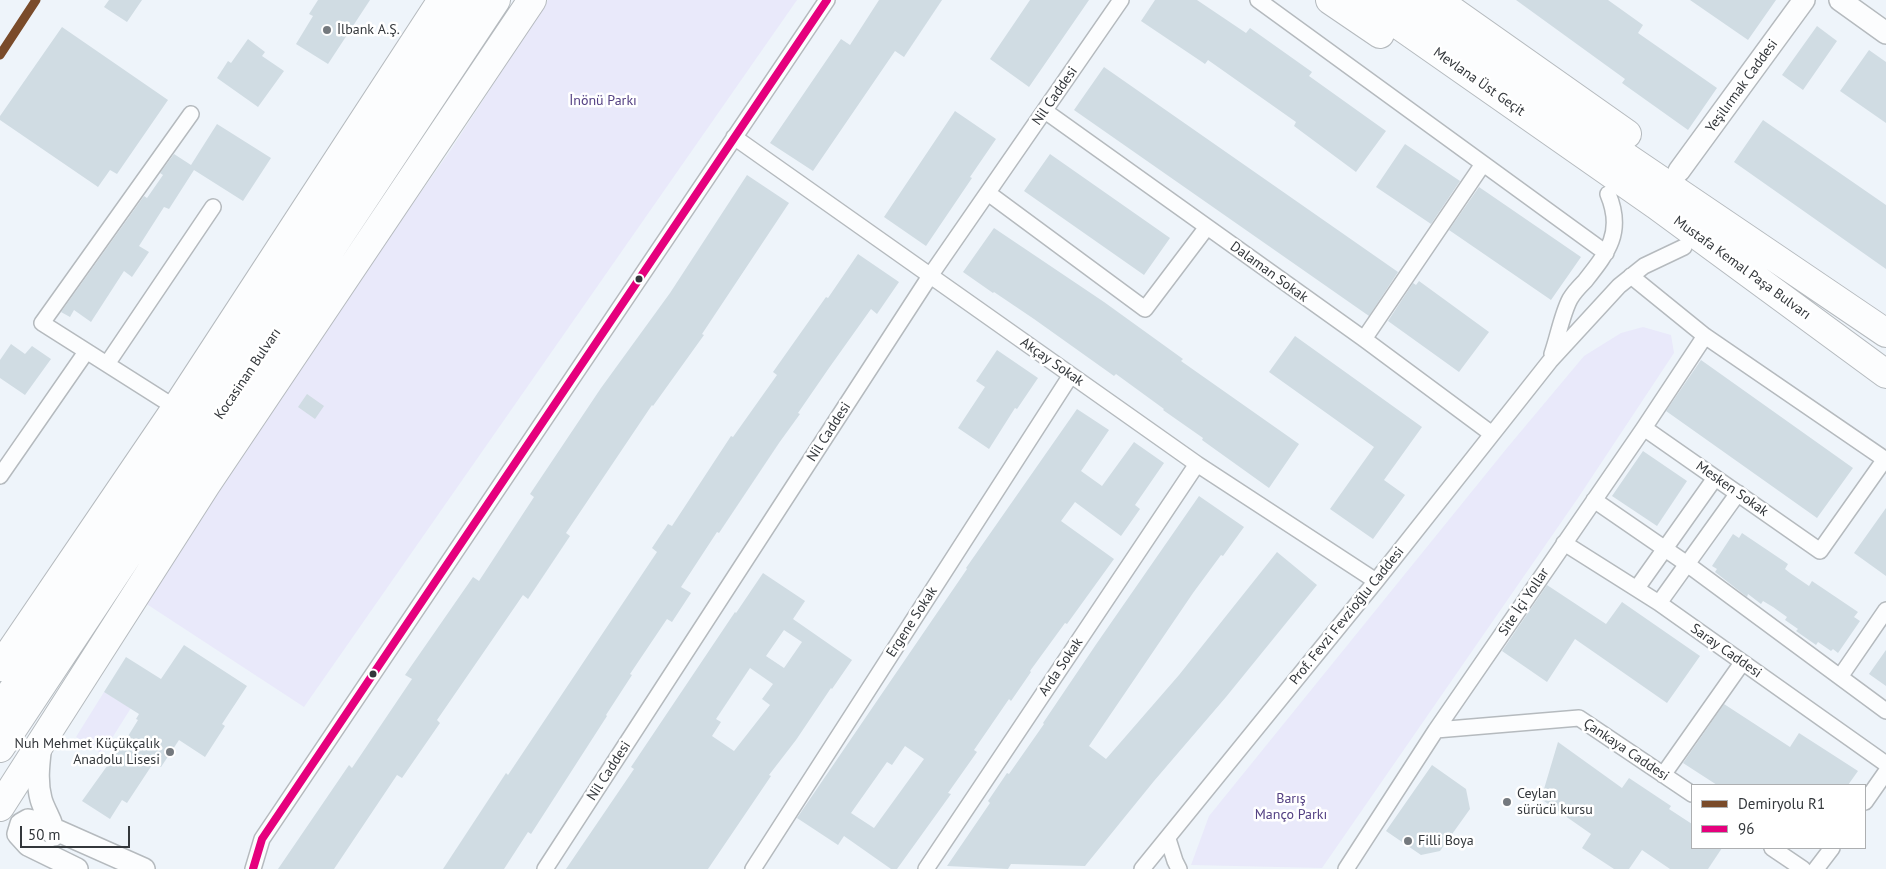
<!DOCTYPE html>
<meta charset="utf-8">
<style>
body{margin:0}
#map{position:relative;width:1886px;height:869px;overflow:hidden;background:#eef4fa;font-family:"PT Sans",sans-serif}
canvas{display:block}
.legend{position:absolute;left:1691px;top:784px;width:175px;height:65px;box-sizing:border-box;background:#fff;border:1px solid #adafb1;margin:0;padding:6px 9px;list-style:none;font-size:15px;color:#33373b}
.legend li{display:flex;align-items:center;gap:10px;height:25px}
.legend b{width:25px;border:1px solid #adafb1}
.scale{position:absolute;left:20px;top:826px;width:110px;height:22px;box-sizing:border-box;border:2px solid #33373b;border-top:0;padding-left:6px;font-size:15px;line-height:18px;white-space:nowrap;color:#33373b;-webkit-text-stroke:4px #fff;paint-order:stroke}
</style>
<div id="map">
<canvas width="1886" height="869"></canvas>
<ul class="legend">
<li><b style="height:6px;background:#7a4b2a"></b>Demiryolu R1</li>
<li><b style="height:6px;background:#e5007d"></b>96</li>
</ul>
<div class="scale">50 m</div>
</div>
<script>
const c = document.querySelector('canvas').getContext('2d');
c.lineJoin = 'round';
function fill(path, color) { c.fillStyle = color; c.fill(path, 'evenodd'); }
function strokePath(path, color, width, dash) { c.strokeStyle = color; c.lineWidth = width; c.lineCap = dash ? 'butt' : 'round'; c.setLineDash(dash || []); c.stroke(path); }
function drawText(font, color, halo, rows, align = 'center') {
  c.font = font + ' "PT Sans",sans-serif'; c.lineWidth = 5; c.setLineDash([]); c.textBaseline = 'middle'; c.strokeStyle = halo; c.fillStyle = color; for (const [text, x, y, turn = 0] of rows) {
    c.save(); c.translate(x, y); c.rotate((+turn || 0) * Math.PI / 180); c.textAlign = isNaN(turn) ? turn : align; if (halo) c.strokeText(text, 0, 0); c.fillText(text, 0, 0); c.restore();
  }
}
fill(new Path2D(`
 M548 0H797L304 707 142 601 335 314 450 151Z
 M1643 327 1671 335 1674 353 1578 498 1322 868 1191 865 1209 816 1507 448 1584 356 1621 333Z
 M104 692 131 708 102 754 76 737Z`), '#e9e9fa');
fill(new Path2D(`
 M109 0H142L127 22 104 7Z
 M318 0H370L328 64 296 44 313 16 309 14Z
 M879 0H942L904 57 895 51 813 171 770 143 841 39 850 45Z
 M1030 0H1089L1029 87 990 59Z
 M1155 0H1197L1246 33 1250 28 1312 72 1309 76 1386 131 1356 172 1294 126 1296 122 1208 60 1205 64 1141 21Z
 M1516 0H1608L1643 25 1638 33 1717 88 1688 130 1622 83 1625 79Z
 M1690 0H1776L1748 40Z
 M1817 26 1837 41 1803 90 1782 75Z
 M62 27 168 100 117 174 110 170 98 187 0 120V116Z
 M248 39 265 52 262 56 284 71 258 107 217 78 228 61 231 63Z
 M1869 50 1886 62V123L1840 91Z
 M1104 67 1398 272 1369 316 1074 110Z
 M955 111 996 139 970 177 972 178 926 246 884 217Z
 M1763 120 1886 205V269L1734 162Z
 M217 124 271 158 243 201 194 170 169 209 164 207 139 246 149 252 132 277 124 271 91 322 74 310 70 317 61 312 144 196 147 198 163 175 160 173 174 154 191 165Z
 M1405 144 1460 181 1431 224 1376 187Z
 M1050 154 1170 238 1144 275 1024 191Z
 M747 175 789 203 702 334 704 335 653 406 652 405 566 533 570 536 528 599 523 595 437 720 440 723 402 778 397 775 334 869H278L349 765 352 768 412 679 405 675 473 577 479 581 534 497 530 494 601 388 670 293Z
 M1479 187 1581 257 1551 300 1449 230Z
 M994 228 1104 302 1183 359 1181 361 1299 444 1269 488 1202 440 1203 438 1163 410 1164 409 1116 374 1114 376 1034 319 994 292 993 293 963 272Z
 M858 254 899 282 877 314 871 309 829 368 798 413 800 414 779 443 719 533 717 532 681 587 691 593 672 622 667 619 630 674 632 675 606 715 607 716 531 834 528 832 504 869H443L506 773 508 775 657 552 652 548 668 524 672 526 731 436 733 437 777 375 773 372 826 297 828 298Z
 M1419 281 1489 332 1459 372 1388 321 1413 283 1416 285Z
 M1295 336 1422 427 1384 480 1405 495 1373 539 1330 509 1374 447 1269 372Z
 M11 344 25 354 32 346 51 359 25 395 0 378V360Z
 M997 350 1038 378 1017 409 1015 408 989 449 958 428 985 387 976 381Z
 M1701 360 1853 468 1817 518 1666 411Z
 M307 394 324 406 315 419 298 407Z
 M1077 409 1109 430 1081 471 1102 486 1134 442 1164 463 1135 505 1140 509 1121 536 1075 502 1061 521 1114 559 1067 624 1065 623 1030 671 1031 672 1011 701 1009 699 974 750 977 752 948 793 951 794 897 869H891L844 836 838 845 797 818 967 569 966 568ZM905 746 924 759 874 828 851 813 887 762 892 765Z
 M1643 451 1687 481 1657 526 1612 496Z
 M1199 496 1244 527 1223 556 1221 555 1193 593 1089 746 1106 759 1179 675 1277 552 1317 585 1226 697 1154 781 1085 866 1011 864 1008 869 947 866 990 803 988 801 1007 773 1009 774 1044 724 1043 723 1097 643Z
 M1886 508V576L1854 553Z
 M1742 533 1788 564 1785 569 1790 573 1809 586 1812 581 1858 612 1854 617 1860 621 1838 653 1833 649 1831 651 1818 642 1816 645 1796 631 1798 629 1785 620 1787 617 1773 607 1763 601 1761 604 1748 594 1747 597 1715 572 1717 569 1712 566 1733 534 1739 538Z
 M763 573 805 601 793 619 852 660 832 689 831 688 796 740 769 775 771 776 708 869H566L634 769 631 767 735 612 736 613ZM784 630 802 642 784 668 766 656ZM750 668 773 684 762 699 770 705 734 751 712 736 721 722 716 719Z
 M1547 585 1606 624 1622 602 1700 656 1667 703 1575 639 1547 682 1502 651Z
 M184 645 247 686 222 724 225 726 205 757 179 740 161 767 154 762 127 803 122 800 110 819 82 801 125 741 138 720 136 719 139 714 104 692 126 657 161 679Z
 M1886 650V686L1869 674Z
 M1724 704 1790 747 1799 733 1858 771 1848 785H1717L1683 763Z
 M1558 742 1622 788 1629 778 1671 806 1669 809 1692 824V848H1722L1708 869H1670L1642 850 1629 869H1614L1582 848 1591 834 1541 799Z
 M1432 765 1466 789 1470 809 1440 851 1421 855 1386 831Z`), '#d0dce3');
const street = new Path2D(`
 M1258 0 1606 253
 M1045 111 1364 339 1492 434
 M734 137 1197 464 1376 581
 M988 193 1145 309 1207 227
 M1631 276 1705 336 1886 460
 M1364 339 1483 164
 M1552 354C1558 337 1562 314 1570 299 1574 292 1580 286 1585 281 1608 252 1624 232 1608 194
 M107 364 213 207
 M176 408 42 323 191 114
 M1644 428 1820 551 1885 459
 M0 476 86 352
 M1594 500 1687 564 1886 711
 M1564 543 1659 603 1886 764
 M1637 588 1715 478
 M1659 603 1738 493
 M1840 677 1886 610
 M1436 730 1579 718 1692 794
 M1663 775 1742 663
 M1865 802 1886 772
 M1168 839 1175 861 1179 869
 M1772 848 1803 869
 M253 869 262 839 827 0
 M545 869 930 276 1121 0
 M753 869 1071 375
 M926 869 1197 464
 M1142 869 1376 581 1550 361 1619 286 1644 266 1684 247
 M1346 869 1436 730 1644 428 1705 336
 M1816 869 1832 848`);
const secondary = new Path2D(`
 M1840 0 1886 33
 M1679 171 1804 0
 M41 744C39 762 36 780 41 799 44 811 54 823 54 835
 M77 869 28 845 18 834 21 824 28 820 38 822 144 869`);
const highway = new Path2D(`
 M1330 0 1380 34
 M1363 0 1656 205 1886 374
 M1400 0 1607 144 1886 333
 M1437 0 1627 134
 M0 667 176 408 442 0
 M0 709 157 473 469 0
 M0 748 496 0
 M0 807 206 485 532 0`);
strokePath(street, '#b5babe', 18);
strokePath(secondary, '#b5babe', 24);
strokePath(highway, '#b5babe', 30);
strokePath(street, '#fcfdfe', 15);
strokePath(secondary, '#fcfdfe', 21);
strokePath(highway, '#fcfdfe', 28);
strokePath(new Path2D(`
 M253 869 262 839 827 0`), '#e5007d', 8);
strokePath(new Path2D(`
 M0 55 36 0`), '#7a4b2a', 9);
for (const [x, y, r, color] of [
 [327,30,5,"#74797e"],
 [639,279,4.5,"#33373b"],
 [373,674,4.5,"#33373b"],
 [170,752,5,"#74797e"],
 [1507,802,5,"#74797e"],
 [1408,841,5,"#74797e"]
]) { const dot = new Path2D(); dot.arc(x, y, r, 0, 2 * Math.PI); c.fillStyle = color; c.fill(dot); strokePath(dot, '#fff', 2); }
drawText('14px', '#33373b', '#fff', [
 ["İlbank A.Ş.",337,30],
 ["Nuh Mehmet Küçükçalık",160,744,"right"],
 ["Anadolu Lisesi",160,760,"right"],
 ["Ceylan",1517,794],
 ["sürücü kursu",1517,810],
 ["Filli Boya",1418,841]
], 'left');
drawText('14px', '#33373b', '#fff', [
 ["Mevlana Üst Geçit",1479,82,35],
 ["Yeşilırmak Caddesi",1742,86,-54],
 ["Nil Caddesi",1055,96,-55],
 ["Mustafa Kemal Paşa Bulvarı",1742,268,36],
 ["Dalaman Sokak",1269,272,36],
 ["Akçay Sokak",1052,362,35],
 ["Kocasinan Bulvarı",248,374,-56],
 ["Nil Caddesi",829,432,-57],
 ["Mesken Sokak",1732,489,35],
 ["Site İçi Yollar",1524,602,-56],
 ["Prof. Fevzi Fevzioğlu Caddesi",1347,616,-51],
 ["Ergene Sokak",912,622,-57],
 ["Saray Caddesi",1726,651,35],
 ["Arda Sokak",1061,667,-56],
 ["Çankaya Caddesi",1626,750,34],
 ["Nil Caddesi",609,771,-57]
]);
drawText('14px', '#544183', '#fff', [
 ["İnönü Parkı",603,101],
 ["Barış",1291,799],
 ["Manço Parkı",1291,815]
]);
</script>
